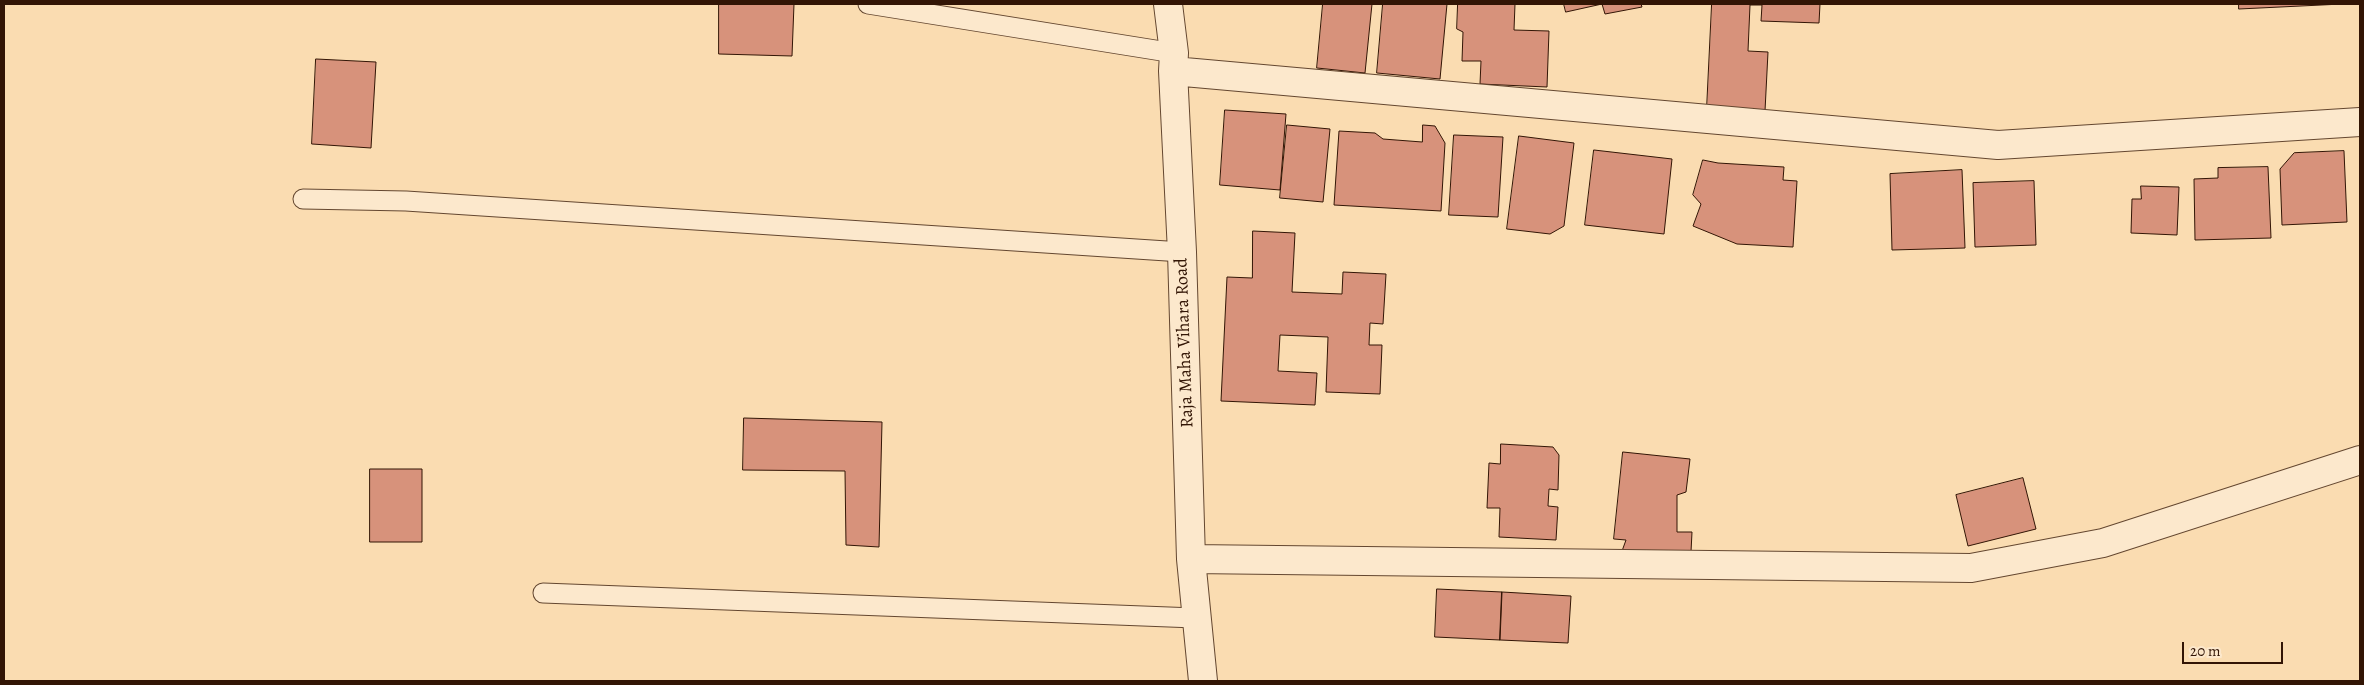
<!DOCTYPE html>
<style>
body{margin:0}
#map{position:relative;width:2364px;height:685px;overflow:hidden;background:#fadcb1;font-family:Alegreya,serif}
canvas{display:block}
.frame{position:absolute;inset:0;border:5px solid #321505;pointer-events:none}
.scale{position:absolute;left:2182px;top:642px;width:101px;height:22px;box-sizing:border-box;border:2px solid #321505;border-top:0;padding-left:6px;font-size:15px;line-height:18px;white-space:nowrap;color:#321505;-webkit-text-stroke:4px #fce8cc;paint-order:stroke}
</style>
<div id="map">
<canvas width="2364" height="685"></canvas>
<div class="frame"></div>
<div class="scale">20 m</div>
</div>
<script>
const c = document.querySelector('canvas').getContext('2d');
c.lineJoin = 'round';
function fill(path, color) { c.fillStyle = color; c.fill(path, 'evenodd'); }
function strokePath(path, color, width, dash) { c.strokeStyle = color; c.lineWidth = width; c.lineCap = dash ? 'butt' : 'round'; c.setLineDash(dash || []); c.stroke(path); }
function drawText(font, color, halo, rows, align = 'center') {
  c.font = font + ' Alegreya,serif'; c.lineWidth = 4.5; c.setLineDash([]); c.textBaseline = 'middle'; c.strokeStyle = halo; c.fillStyle = color; for (const [text, x, y, turn = 0] of rows) {
    c.save(); c.translate(x, y); c.rotate((+turn || 0) * Math.PI / 180); c.textAlign = isNaN(turn) ? turn : align; if (halo) c.strokeText(text, 0, 0); c.fillText(text, 0, 0); c.restore();
  }
}
const building = new Path2D(`
 M719 4H794L792 56 719 54Z
 M1323 4H1372L1365 73 1317 68Z
 M1383 4H1447L1440 79 1377 73Z
 M1458 4H1515L1514 30 1549 31 1547 87 1480 84 1481 61H1462L1463 32 1457 29Z
 M1564 4H1641L1642 7 1605 14 1602 4 1566 12Z
 M1712 4H1820L1819 23 1761 21 1762 5H1750L1748 51 1768 52 1765 111 1707 108Z
 M2239 4H2342L2239 9Z
 M316 59 376 62 371 148 312 144Z
 M1225 110 1286 114 1280 190 1220 185Z
 M1287 125 1330 129 1323 202 1280 198Z
 M1423 125 1435 126 1445 143 1441 211 1334 205 1339 131 1375 133 1383 139 1422 142Z
 M1454 135 1503 137 1498 217 1449 215Z
 M1519 136 1574 143 1564 226 1550 234 1507 229Z
 M1594 150 1672 159 1664 234 1585 225Z
 M2344 151 2347 222 2282 225 2280 169 2294 153Z
 M1703 160 1718 163 1784 167 1783 180 1797 181 1793 247 1737 244 1693 226 1701 204 1693 195Z
 M2268 167 2271 238 2195 240 2194 179 2218 178V168Z
 M1962 170 1965 248 1892 250 1890 174Z
 M2034 181 2036 245 1975 247 1973 183Z
 M2141 186 2179 187 2177 235 2131 233 2132 199H2141Z
 M1253 231 1295 233 1292 292 1342 294 1343 272 1386 274 1383 324 1370 323 1369 345H1382L1380 394 1326 392 1328 337 1280 335 1278 371 1317 373 1315 405 1221 401 1227 277 1252 278Z
 M744 418 882 422 879 547 846 545 845 471 743 470Z
 M1501 444 1553 447 1559 455 1558 490 1549 489 1548 506 1558 507 1556 540 1499 537 1500 508H1487L1489 463 1500 464Z
 M1623 452 1690 459 1686 492 1677 495V532H1692L1691 552 1622 551 1626 540 1614 539Z
 M370 469H422V542H370Z
 M2023 478 2036 529 1968 546 1956 495Z
 M1437 589 1502 592 1500 640 1435 637Z
 M1502 592 1571 596 1568 643 1500 640Z`);
fill(building, '#d7927b');
strokePath(building, '#321505', 1);
const service = new Path2D(`
 M868 4 1174 53
 M303 199 406 201 1182 252
 M543 593 1195 618`);
const minor = new Path2D(`
 M1168 4 1174 53 1173 71 1182 252 1191 559 1203 681
 M1173 71 1998 145 2360 122
 M1191 559 1971 568 2103 543 2360 460`);
strokePath(service, '#644730', 21);
strokePath(minor, '#644730', 30);
strokePath(service, '#fce8cc', 19);
strokePath(minor, '#fce8cc', 28);
drawText('18px', '#321505', '#fce8cc', [
 ["Raja Maha Vihara Road",1185,343,-92]
]);
</script>
